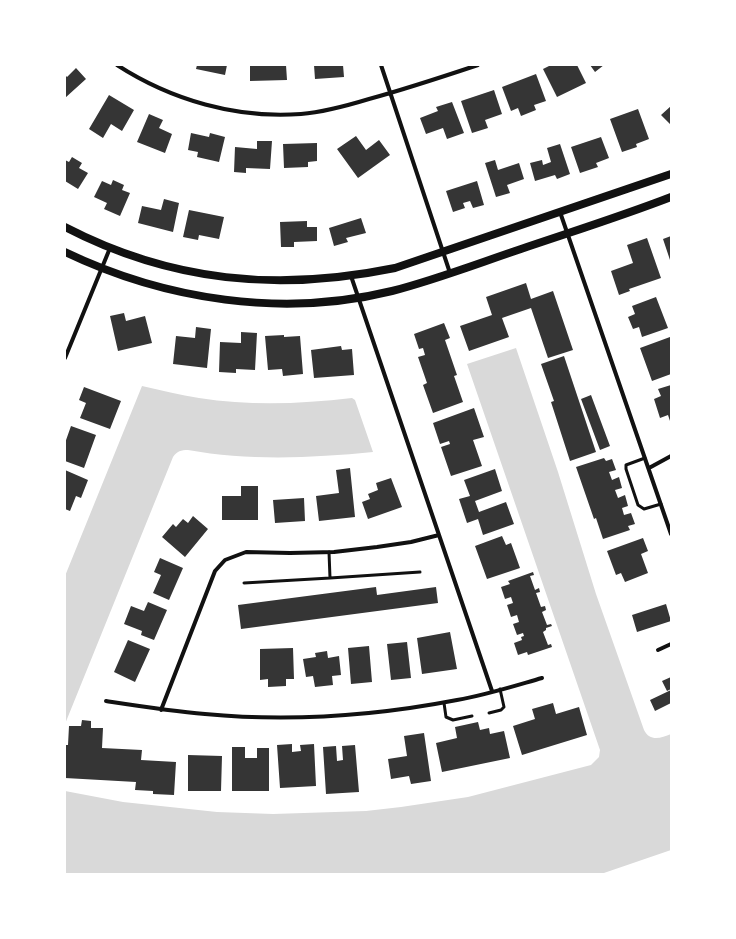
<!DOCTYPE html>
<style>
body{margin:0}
#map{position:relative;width:736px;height:939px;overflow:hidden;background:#fff;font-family:"PT Sans",sans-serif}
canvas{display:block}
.frame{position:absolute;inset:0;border:66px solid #fff;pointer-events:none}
</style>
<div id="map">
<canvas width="736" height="939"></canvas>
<div class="frame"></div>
</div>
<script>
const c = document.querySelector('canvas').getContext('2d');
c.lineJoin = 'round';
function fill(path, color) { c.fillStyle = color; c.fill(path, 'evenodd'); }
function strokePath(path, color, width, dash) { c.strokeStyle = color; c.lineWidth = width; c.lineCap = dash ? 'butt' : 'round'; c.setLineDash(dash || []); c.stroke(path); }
fill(new Path2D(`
 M516 348 558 472 596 594 644 730C650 742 661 738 671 734V850L601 874H65V791L123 802 217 812 273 814 366 811 401 807 468 797 591 765 599 757 600 750 467 364Z
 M142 386C161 390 180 395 199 398 251 406 300 404 352 398L355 400 373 452C312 458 249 461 188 450 181 450 177 451 173 457L65 724V576Z`), '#d9d9d9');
fill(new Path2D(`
 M197 65H227L225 75 196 69Z
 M250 65H286L287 80 250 81Z
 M314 65H343L344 77 315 79Z
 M551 65H577L586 83 557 97 543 69Z
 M590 65H604L595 72Z
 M76 68 86 79 65 98V75L67 77Z
 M536 74 546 101 534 105 536 110 521 116 518 108 511 111 502 87Z
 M494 90 502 114 485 120 488 128 472 133 461 101Z
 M109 95 134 110 122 131 111 124 103 138 89 129Z
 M452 102 464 133 447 139 443 128 426 134 420 118 438 111 436 107Z
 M671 106V125L661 115Z
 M638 109 649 139 636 144 637 147 622 152 610 119Z
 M149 114 163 120 159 128 172 134 165 153 137 142Z
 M191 133 209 137 210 133 225 137 219 162 197 157 198 152 188 150Z
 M356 136 366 150 379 140 390 155 358 178 337 149Z
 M601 137 609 158 596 163 598 167 580 173 571 147Z
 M257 141H272L270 169 246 168V173L234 172 235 147 257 149Z
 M317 143V161L308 162V167L284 168 283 144Z
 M560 144 570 174 557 179 555 175 535 181 530 163 542 160 543 165 551 162 547 148Z
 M72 157 82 163 79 168 88 173 78 189 65 181V160L69 162Z
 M495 160 498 170 519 163 524 179 507 185 510 193 496 197 485 163Z
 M113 180 124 185 122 190 130 193 120 216 104 209 107 203 94 197 102 181 111 185Z
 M477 181 484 205 473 208 470 201 463 203 465 208 453 212 446 191Z
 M164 199 179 203 173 232 138 223 142 206 161 210Z
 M189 210 224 217 219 239 199 235 198 240 183 237Z
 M361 218 366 233 346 238 348 242 334 246 329 228Z
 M307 221V227H317V241L294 242V247H281L280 222Z
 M671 236V263L663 239Z
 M647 238 661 278 629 289 630 291 619 295 611 271 633 263 627 245Z
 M526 283 531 299 553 291 573 350 548 358 531 308 502 318 509 337 469 351 460 326 492 315 486 297Z
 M656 297 668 328 642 337 639 327 633 329 628 317 635 314 632 306Z
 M124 313 126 321 145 316 152 343 118 351 110 316Z
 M444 323 450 338 445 340 457 375 454 376 463 402 433 413 423 385 427 383 418 357 425 355 423 348 419 349 414 334Z
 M196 327 211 329 207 368 173 364 176 336 195 338Z
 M241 332 257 333 255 370 236 369V373L219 372 220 342 241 343Z
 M284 335V337L300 336 303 374 283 376 282 369 268 370 265 336Z
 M670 337 671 341V374L652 381 640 348Z
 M341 346 342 350 352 349 354 375 314 378 311 350Z
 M564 356 596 452 570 461 551 402 554 401 541 364Z
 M671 385V424L668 415 660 418 654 399 661 396 658 389Z
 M84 387 121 401 110 429 80 418 86 403 79 400Z
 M591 395 610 446 600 450 581 399Z
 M474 408 484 437 473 440 482 466 451 476 441 447 450 444 449 441 440 444 433 423Z
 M71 426 96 435 84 468 65 461V443Z
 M604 458 606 461 612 459 616 470 609 472 612 480 619 477 622 488 615 490 618 498 625 495 628 506 622 508 624 515 631 513 635 524 628 526 630 530 603 539 596 518 594 519 576 467Z
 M350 468 355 517 319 521 316 496 339 493 336 470Z
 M495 469 502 491 475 501 479 512 506 502 514 524 483 535 478 519 467 523 459 499 470 496 464 480Z
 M65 470 88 480 81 498 76 496 70 511 65 509Z
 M391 478 402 507 368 519 362 502 370 499 368 494 378 490 376 483Z
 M241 486H258V520H222V496H241Z
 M304 498 305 521 275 523 273 500Z
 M193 516 208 529 185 557 162 537 173 524 176 527 183 519 188 523Z
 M502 536 506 545 511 543 520 568 487 579 475 546Z
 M643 538 648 551 641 554 648 573 625 582 621 573 616 575 607 551Z
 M160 558 183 568 169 600 153 593 161 575 154 572Z
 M533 572 534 575 530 576 535 590 539 588 540 592 536 593 541 607 545 606 546 610 542 612 547 625 551 624 552 626 546 628V630L543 632 548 645 551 644 552 647 528 655 527 652 518 655 514 643 522 640 521 637 524 636 523 633 517 635 513 624 519 622 517 615 511 617 507 605 513 603 511 597 505 599 501 587 510 584 508 581Z
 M376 587 377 595 436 587 438 603 241 629 238 605Z
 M148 602 167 610 154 640 141 635 142 631 124 624 131 606 144 611Z
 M666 604 671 621 637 632 632 615Z
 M450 632 457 669 422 674 417 638Z
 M128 640 150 649 135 682 114 672Z
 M407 642 411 678 391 680 387 644Z
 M369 646 372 682 351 684 348 648Z
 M293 648 294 679H286V686L268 687V679L260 680V649Z
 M327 651 328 658 339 656 341 675 332 676 333 685 315 687 313 676 306 677 303 659 316 657 315 653Z
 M671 677V689L667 691 662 681Z
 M671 690V703L655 711 650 700Z
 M553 703 556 714 579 707 587 735 522 755 513 726 535 719 532 709Z
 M82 720 91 721V728H103L102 748 142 750 141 760 176 762 174 795 153 794V791L135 790 136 782 65 778V745H68L69 726H81Z
 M478 722 480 730 489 728 490 734 504 731 510 758 442 772 436 743 457 738 455 727Z
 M424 733 431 781 411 784 409 776 391 779 388 759 407 756 404 736Z
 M292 744V752L301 751 300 745 314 744 316 786 280 788 277 745Z
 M355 745 359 792 326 794 323 747 336 746 337 761 343 760 342 746Z
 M232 747H245V758H257V748H269V791H232Z
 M188 755 222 756 221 791H188Z`), '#353535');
strokePath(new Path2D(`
 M645 458 626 465V469L638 505 644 509 661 504
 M329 552 330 578 420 572
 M244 583 330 578
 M444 703 446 717 453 720 472 716
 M489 713 501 710 504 707 500 689`), '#111', 3);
strokePath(new Path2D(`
 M117 65C171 100 237 119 301 114 324 112 346 106 369 99 406 89 442 77 478 65
 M381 65 450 273
 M560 212 671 534
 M351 276 492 691
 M65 358 110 248
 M649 468 671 456
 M658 650 671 644
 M106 701C139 706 171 711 205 714 289 722 374 716 457 700 486 695 514 686 542 678
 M161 710 215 571 225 560 246 552 290 553 334 552 377 547 411 542 439 535`), '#111', 4);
strokePath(new Path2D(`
 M65 227C171 282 278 292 395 268L671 174
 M65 252C165 300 283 318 392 291 435 280 479 263 521 249 571 232 622 216 671 197`), '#111', 8);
</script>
